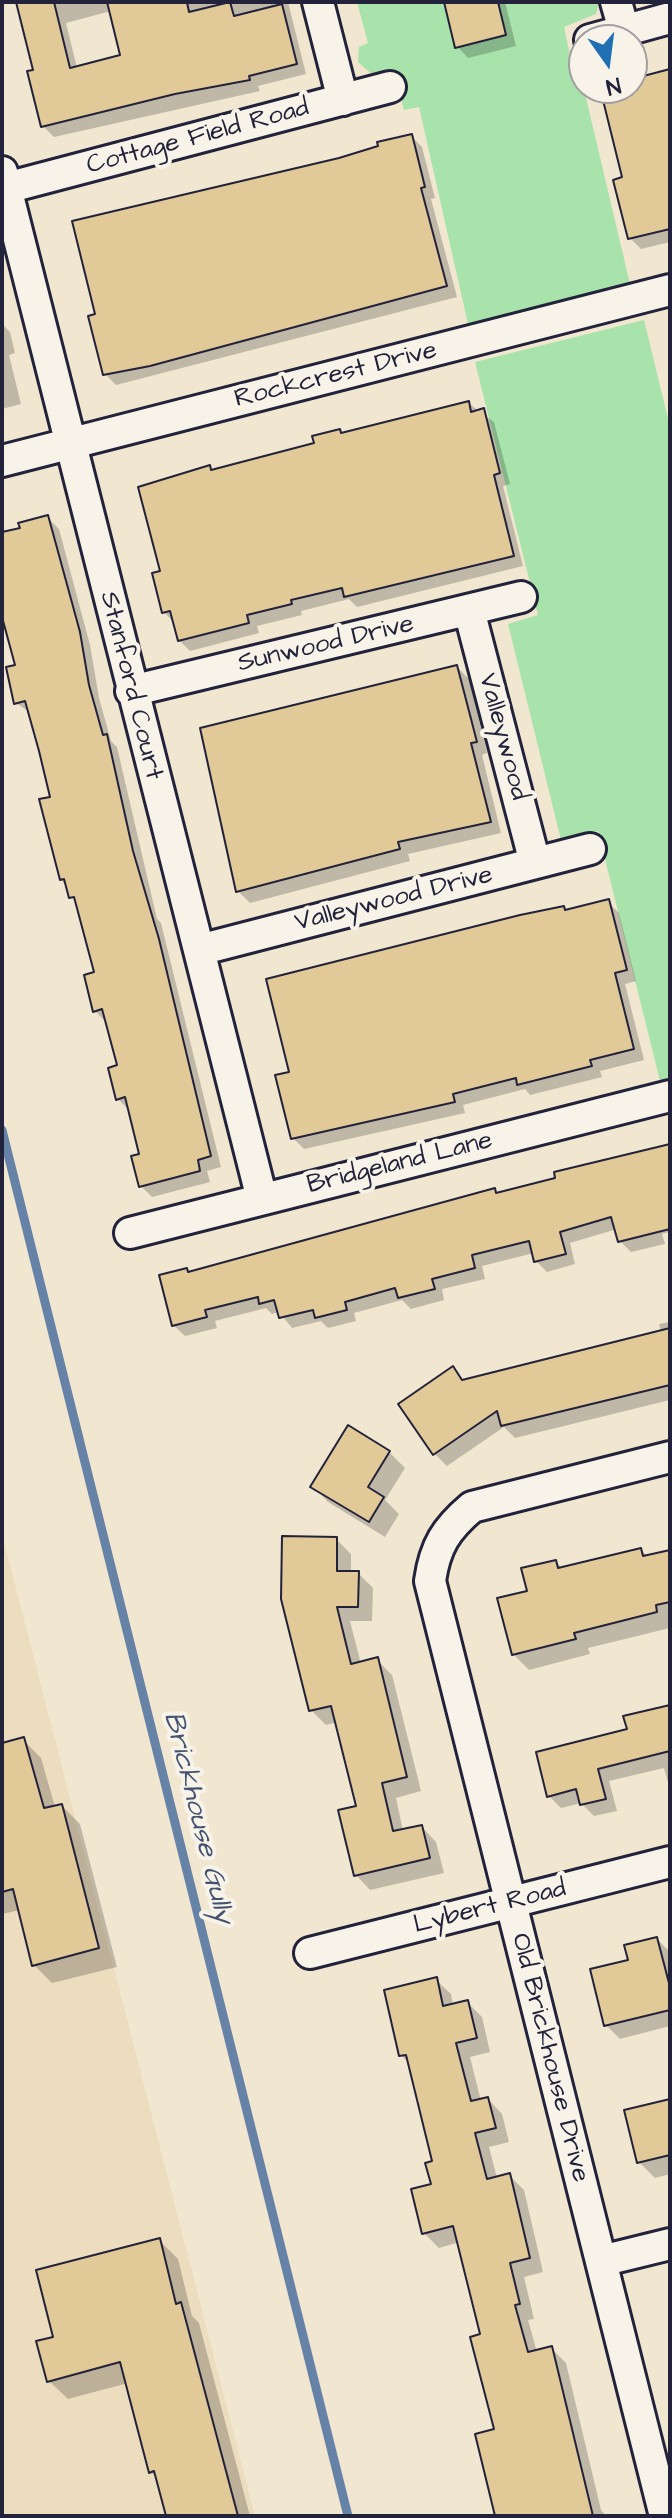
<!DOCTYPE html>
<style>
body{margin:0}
#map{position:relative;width:672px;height:2518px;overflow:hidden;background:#f1e6d0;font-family:"Architects Daughter",sans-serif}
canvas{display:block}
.frame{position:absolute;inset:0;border:4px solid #22223b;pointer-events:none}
.north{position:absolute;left:568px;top:24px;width:80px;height:80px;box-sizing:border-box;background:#f7f3e8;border:2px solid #a29fa3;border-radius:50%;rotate:166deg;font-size:22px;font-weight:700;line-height:32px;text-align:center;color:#22223b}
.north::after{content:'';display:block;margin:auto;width:28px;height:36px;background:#1f6fb2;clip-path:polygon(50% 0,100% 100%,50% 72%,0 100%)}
</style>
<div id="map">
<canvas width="672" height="2518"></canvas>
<div class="frame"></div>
<div class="north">N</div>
</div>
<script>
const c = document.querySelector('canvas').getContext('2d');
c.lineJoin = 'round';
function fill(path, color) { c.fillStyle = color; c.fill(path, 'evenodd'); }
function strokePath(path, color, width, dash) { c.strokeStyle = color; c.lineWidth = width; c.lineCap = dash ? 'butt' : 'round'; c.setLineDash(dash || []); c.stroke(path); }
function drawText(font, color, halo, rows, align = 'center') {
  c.font = font + ' "Architects Daughter",sans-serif'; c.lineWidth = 8; c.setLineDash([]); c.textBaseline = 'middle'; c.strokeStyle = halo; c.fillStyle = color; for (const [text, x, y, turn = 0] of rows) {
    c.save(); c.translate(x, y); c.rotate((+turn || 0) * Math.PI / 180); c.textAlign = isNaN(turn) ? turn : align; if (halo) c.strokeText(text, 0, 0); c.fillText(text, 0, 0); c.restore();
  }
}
fill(new Path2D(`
 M2 1534 255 2516H2Z`), '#ecddbf');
fill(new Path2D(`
 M357 2H599L596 14 564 27 572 64H578L630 284 468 324 419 107 404 110 394 73 373 75 358 62 359 47 368 43Z
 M644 320 670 427V1079L660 1081 598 831 561 840 508 624 538 615 475 362Z`), '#a7e3aa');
fill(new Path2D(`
 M18 2H288L306 74 258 86 260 91 54 137 43 126 35 71ZM111 11 123 57 77 68 66 23Z
 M446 2H505L516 46 468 58 457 46Z
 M670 70V242L641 249 630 238 625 179 602 88H632V80Z
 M411 136 422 147 435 198 431 199 457 297 116 385 105 374 339 160Z
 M2 324 10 332 15 353 9 355 21 404 2 409Z
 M468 403 494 422 510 484 503 486 523 566 357 607 349 599 301 611 302 615 257 626 259 633 190 651 179 640 175 624 164 612 162 572 209 467 214 471 317 445 339 431 342 434Z
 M48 518 59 529 90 645 99 698 111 741 117 747 157 919 161 923 221 1167 207 1171 210 1182 152 1197 141 1186 142 1155 130 1111 118 1099 119 1067 106 1022 95 1011 96 974 78 905 61 879 52 798 31 713 16 703 17 666 2 598V534Z
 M457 667 469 679 487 753 482 755 501 833 408 854 410 861 250 903 238 891Z
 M608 902 619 913 636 981 625 984 644 1060 600 1071 602 1077 530 1095 525 1089 463 1105 465 1113 304 1149 293 1138 292 1073 563 908 567 912Z
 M670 1145V1232L662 1234 665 1244 631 1252 620 1241 617 1229 570 1243 575 1264 547 1272 536 1261 534 1253 482 1266 485 1279 442 1289 444 1300 411 1309 402 1300 354 1313 356 1321 328 1328 321 1321 292 1328 279 1312 272 1314 266 1308 215 1321 217 1328 185 1336 173 1325 189 1273 494 1190 499 1194Z
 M670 1322V1400L515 1438 504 1427 447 1466 435 1454 453 1369 465 1381 661 1332 659 1324Z
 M389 1452 405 1468 385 1500 399 1514 385 1537 328 1502 313 1486Z
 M336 1539 351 1554V1573H358L373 1588 372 1621H350L361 1664 377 1660 392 1675 421 1791 396 1798 403 1831 422 1827 436 1842 444 1873 370 1890 356 1875 358 1808 337 1722 326 1725 311 1710Z
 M641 1550 648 1557 670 1552V1628L588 1648 590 1654 529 1670 513 1654 529 1592 556 1562 563 1569Z
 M670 1707V1789L664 1768 609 1781 617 1811 594 1816 581 1803 561 1808 549 1796 629 1731Z
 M23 1740 41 1758 55 1807 62 1806 80 1824 117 1967 52 1983 34 1965 20 1910 2 1914V1745Z
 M657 1939 670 1952V2026L620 2039 606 2025 630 1961Z
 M436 1980 451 1994 453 2006 467 2002 482 2017 490 2052 470 2057 481 2101 488 2099 502 2114 509 2142 489 2147 497 2178 509 2175 524 2190 543 2272 524 2277 534 2319 528 2320 537 2352 551 2348 566 2363 601 2510 606 2516H519L497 2430 483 2335 460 2242 439 2248 424 2233 435 2162 410 2064 401 2055Z
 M670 2101V2174L655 2178 639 2162Z
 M159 2240 178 2259 192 2316 199 2323 250 2516H168L158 2479 151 2472 128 2383 68 2399 49 2381 55 2338Z`), '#0003');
strokePath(new Path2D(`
 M2 1130 348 2516`), '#6683a7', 9);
const building = new Path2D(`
 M16 2H54L70 68 120 55 107 2H187L189 12 230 2 234 16 282 4 297 64 249 76 250 80 175 94 41 127 27 71 33 70Z
 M444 2H498L506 35 455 48Z
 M670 69V229L628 239 613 180 622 177 600 88H632V79Z
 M412 134 425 187 421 188 447 286 150 366 103 375 88 316 95 314 72 221 339 158 378 146 377 142Z
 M469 401 471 412 484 408 500 473 494 475 514 556 344 597 342 588 291 600 292 604 247 615 249 623 178 641 170 611 162 613 152 573 160 571 138 487 210 465 211 470 314 443 312 436 340 429 341 433Z
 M48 515 80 632 89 685 103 735 107 734 133 851 159 939 211 1156 198 1160 200 1171 139 1187 131 1156 139 1154 125 1097 116 1100 108 1068 117 1065 102 1009 93 1012 84 975 94 972 74 897 69 898 64 879 60 880 39 799 50 797 39 751 25 701 14 704 6 667 15 665 2 617V532L20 528 18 523Z
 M457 665 477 742 471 743 491 822 398 842 400 849 236 892 200 728Z
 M609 899 627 970 615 973 634 1049 590 1060 592 1066 517 1085 516 1078 453 1094 455 1102 291 1139 275 1075 289 1072 266 979 520 915 564 906 565 910Z
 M670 1144V1229L618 1242 611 1217 560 1232 566 1254 534 1262 529 1241 472 1255 475 1268 432 1279 435 1289 398 1298 395 1288 345 1302 347 1310 315 1318 313 1310 279 1318 274 1300 259 1304 258 1297 205 1310 207 1317 172 1326 159 1275 187 1268 188 1272 495 1188 496 1193 555 1178 554 1172Z
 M670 1328V1385L501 1426 497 1411 433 1455 398 1404 453 1366 462 1380Z
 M348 1425 390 1451 368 1487 384 1497 369 1522 310 1487Z
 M282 1536 337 1537V1571H359L358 1607H337L351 1664 378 1657 407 1777 382 1783 393 1831 422 1825 430 1858 354 1876 338 1810 356 1806 331 1706 309 1711 281 1599Z
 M641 1548 643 1556 670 1550V1602L656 1605 657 1612 574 1633 576 1639 512 1655 497 1598 527 1591 521 1568 556 1560 558 1568Z
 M670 1705V1751L598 1769 606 1799 580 1805 576 1789 547 1797 536 1752 627 1729 623 1716Z
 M24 1737 44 1808 62 1804 99 1948 32 1966 13 1889 2 1892V1743Z
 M657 1937 670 1987V2010L604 2026 590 1969 628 1960 624 1945Z
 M437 1977 443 2006 468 2000 477 2038 456 2043 471 2101 488 2097 496 2128 475 2133 487 2179 510 2173 530 2258 510 2263 520 2304 515 2305 528 2352 552 2346 593 2516H495L475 2434 494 2429 470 2337 480 2334 453 2226 422 2234 411 2189 431 2184 425 2163 432 2161 406 2055 399 2056 384 1990Z
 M670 2099V2155L637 2163 624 2110Z
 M160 2238 176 2304 181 2302 238 2516H166L154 2471 149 2473 120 2362 47 2382 36 2341 53 2337 36 2270Z`);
fill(building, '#e2c998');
strokePath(building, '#22223b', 2);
const minor = new Path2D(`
 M318 2 343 100
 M616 2 624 30
 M590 40 670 18
 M2 172 262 1199
 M6 188 390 87
 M2 461 670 290
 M469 610 535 863
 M131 691 521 597
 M199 950 590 849
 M130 1233 670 1096
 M310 1953 670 1862
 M601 2261 670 2244
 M665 2516 430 1581C435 1546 446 1529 472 1507L670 1457`);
strokePath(minor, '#22223b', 36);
strokePath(minor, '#f7f3e8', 30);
drawText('26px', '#22223b', '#f7f3e8', [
 ["Cottage Field Road",198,138,-15],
 ["Rockcrest Drive",336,376,-14],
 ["Sunwood Drive",326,645,-13],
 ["Stanford Court",130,686,76],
 ["Valleywood",502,737,75],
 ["Valleywood Drive",394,900,-14],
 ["Bridgeland Lane",400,1164,-14],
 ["Lybert Road",490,1908,-14],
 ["Old Brickhouse Drive",549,2058,76]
]);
drawText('italic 28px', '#445371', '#f7f3e8', [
 ["Brickhouse Gully",197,1818,76]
]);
</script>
